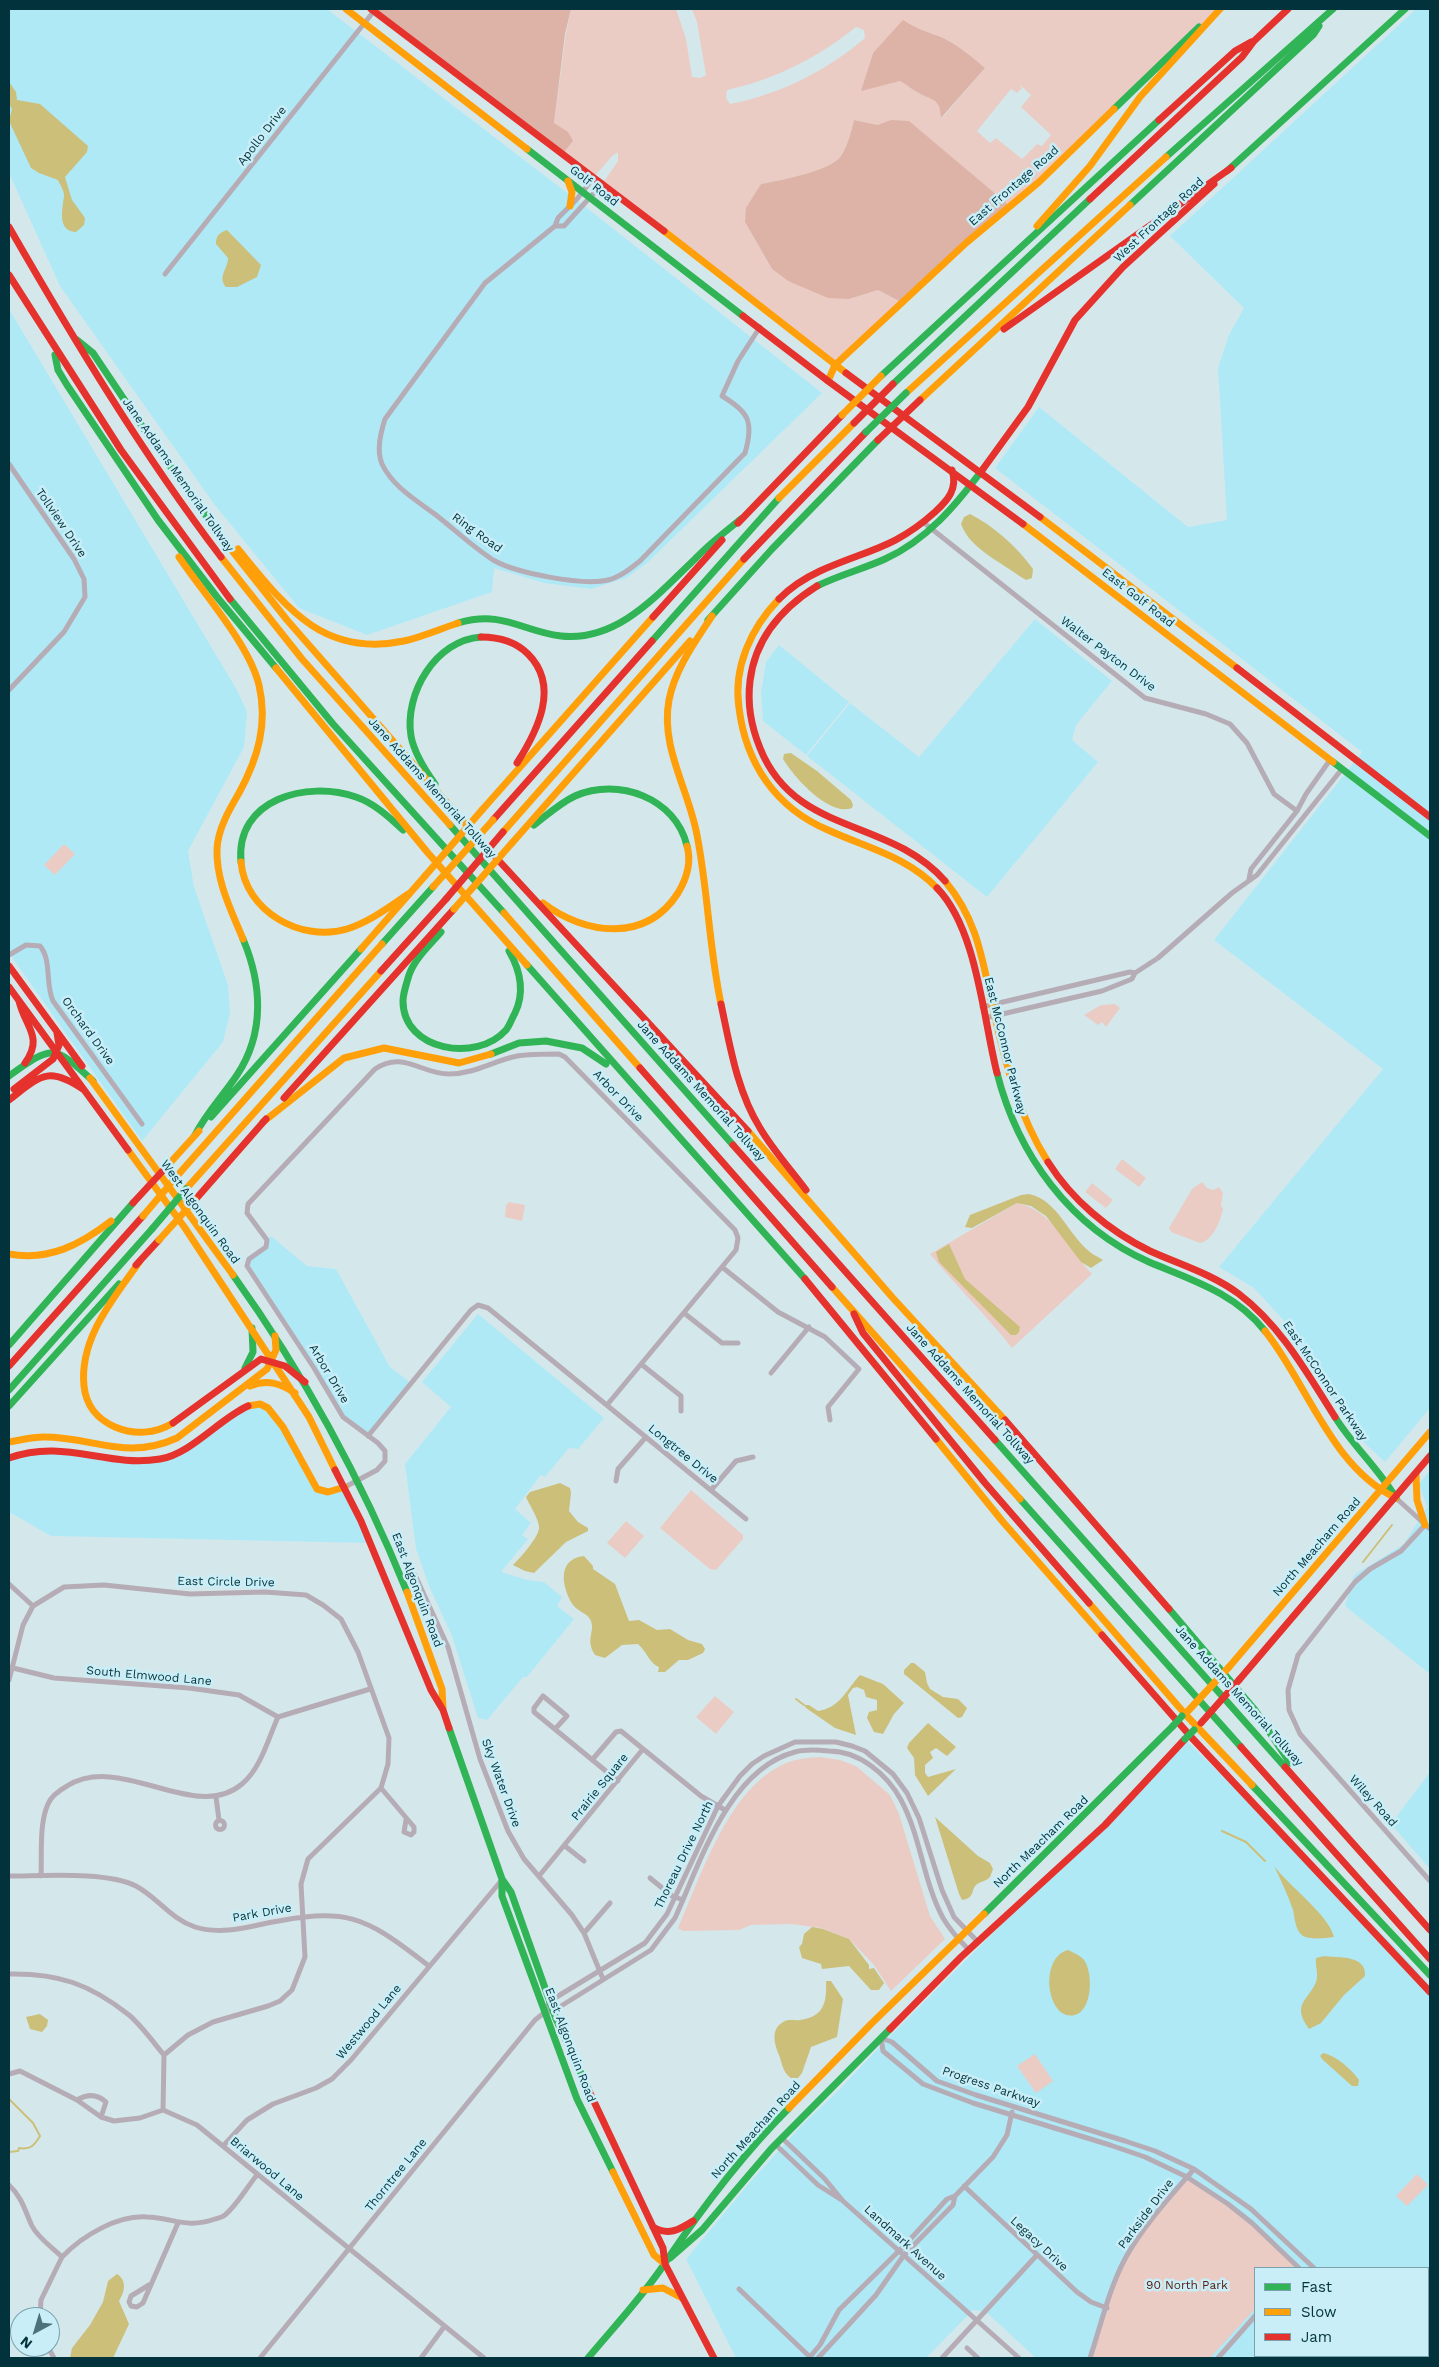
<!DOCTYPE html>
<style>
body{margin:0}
#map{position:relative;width:1439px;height:2367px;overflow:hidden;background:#d4e8ec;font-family:"Work Sans",sans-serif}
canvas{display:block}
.frame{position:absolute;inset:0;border:10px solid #02333c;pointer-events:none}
.legend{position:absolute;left:1254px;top:2267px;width:175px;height:90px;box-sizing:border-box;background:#c9eef7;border:1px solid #79a3ac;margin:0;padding:6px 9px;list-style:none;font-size:15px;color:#02333c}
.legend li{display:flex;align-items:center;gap:10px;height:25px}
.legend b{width:25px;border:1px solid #79a3ac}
.north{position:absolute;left:10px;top:2307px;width:50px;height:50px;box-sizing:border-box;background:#c9eef7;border:1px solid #79a3ac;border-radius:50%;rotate:219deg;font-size:14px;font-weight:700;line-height:20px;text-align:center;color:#02333c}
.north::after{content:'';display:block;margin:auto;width:18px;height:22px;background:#4c727a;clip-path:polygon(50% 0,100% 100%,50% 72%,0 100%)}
</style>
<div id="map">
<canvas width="1439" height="2367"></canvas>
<div class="frame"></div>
<ul class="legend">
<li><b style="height:6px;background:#30b455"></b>Fast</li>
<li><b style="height:6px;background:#ff9f0a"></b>Slow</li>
<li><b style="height:6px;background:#e5322d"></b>Jam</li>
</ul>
<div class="north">N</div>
</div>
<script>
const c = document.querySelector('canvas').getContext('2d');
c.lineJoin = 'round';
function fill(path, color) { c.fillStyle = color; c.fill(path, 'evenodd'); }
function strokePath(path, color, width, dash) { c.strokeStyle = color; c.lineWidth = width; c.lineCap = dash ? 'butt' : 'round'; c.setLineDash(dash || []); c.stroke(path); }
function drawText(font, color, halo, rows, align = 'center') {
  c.font = font + ' "Work Sans",sans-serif'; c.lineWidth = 5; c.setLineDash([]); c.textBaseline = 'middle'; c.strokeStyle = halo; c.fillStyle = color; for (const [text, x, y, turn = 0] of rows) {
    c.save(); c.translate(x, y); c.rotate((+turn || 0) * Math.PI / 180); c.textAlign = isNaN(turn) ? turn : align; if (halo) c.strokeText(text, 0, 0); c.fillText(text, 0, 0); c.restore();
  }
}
fill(new Path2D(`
 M9 9H327L587 208 822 393 647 563 626 578 591 589 544 583 494 568 492 592 367 635 299 608 214 504 60 286 9 173Z
 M1416 9H1430V1408L1385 1462 1359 1438 1286 1323 1254 1288 1219 1267 1383 1069 1214 940 1362 752 995 468 1039 407 1188 527 1227 520 1218 368 1229 335 1244 308 1170 236Z
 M9 309 237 690 247 712 244 747 188 851 194 887 228 985 230 1013 223 1042 142 1141 9 953Z
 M1035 619 1112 681 1076 725 1072 740 1098 762 987 897 807 756 850 703 919 757Z
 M779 645 849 702 806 755 763 721 761 693 766 662Z
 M271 1236 307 1266 336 1269 390 1367 411 1383 368 1436 350 1424 247 1266 249 1259 266 1247 267 1240Z
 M478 1314 604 1418 578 1449 569 1448 545 1477 541 1475 515 1509 531 1523 522 1535 528 1539 501 1572 527 1580 544 1582 562 1597 557 1606 574 1619 527 1677H523L487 1720 478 1718 452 1636 429 1586 416 1549 405 1464 451 1407 422 1382Z
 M244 1406 268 1408 319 1491 345 1487 370 1543 51 1536 9 1512V1458L41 1451 129 1461 164 1458Z
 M1430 1470V1674L1345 1606 1354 1575 1404 1544 1427 1507 1419 1484Z
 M1183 1737 1402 1954 1430 1986V2358H1036L986 2312 973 2310 926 2358H736L686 2259 751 2181 801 2126 838 2091 890 2036 1070 1856ZM1255 2268H1428V2356H1255Z
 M1430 1772V1869L1391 1824Z`), '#b0e9f6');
fill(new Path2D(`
 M571 9H676L686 39 692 77 700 78 706 75 697 22 692 9H914L911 12 915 9H1218L1010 206 925 135 854 120C851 132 848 145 841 156 829 173 781 180 761 184L745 222 772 269 788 281 849 299 878 290 901 302 835 365 603 183 618 161V152L612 156 594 177 563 153 554 123 566 33ZM856 27 864 30 865 38C826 71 781 94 730 104L726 98 727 90C776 79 817 58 856 27ZM917 30 942 38 985 68 942 118C938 95 934 102 917 92 911 89 906 84 900 81L862 90 873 53ZM1019 84 1031 95 1021 107 1051 135 1042 146 1037 144 1022 159 996 138 990 143 977 131 1011 89 1017 93 1022 88Z
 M64 844 75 854 55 875 44 865Z
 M1115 1004 1120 1008 1106 1027 1102 1022 1098 1025 1084 1015 1101 1005Z
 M1122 1159 1146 1178 1139 1187 1115 1169Z
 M1202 1182 1207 1188 1213 1190 1219 1187 1223 1193 1221 1205 1223 1209C1220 1221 1214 1240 1200 1243L1171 1232 1169 1228 1192 1189Z
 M1092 1183 1113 1200 1106 1208 1085 1192Z
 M509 1202 525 1205 522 1221 505 1217 506 1205Z
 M1017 1203C1054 1211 1067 1248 1092 1274L1012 1348C986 1315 956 1286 930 1254Z
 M691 1490 743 1535V1539L716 1570 710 1569 660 1528Z
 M626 1521 644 1536 625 1558 607 1543Z
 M715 1696 734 1712 716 1734 696 1717Z
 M820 1757 840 1760 856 1766 890 1795 899 1814 930 1916 945 1939 891 1991 874 1965 849 1939 821 1928 791 1924 751 1925 739 1930 683 1931 678 1928C701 1876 727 1793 780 1766 792 1759 807 1758 820 1757Z
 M1035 2054 1053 2081 1036 2093 1017 2066Z
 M1417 2174 1428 2185 1407 2206 1396 2196Z
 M1187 2177 1228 2204 1296 2264 1292 2268H1255V2309L1210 2358H1091L1115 2282 1137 2240Z`), '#eaccc4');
fill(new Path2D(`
 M371 9H571L565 34 554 123 568 132 573 141 563 153Z
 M903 20C916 29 928 32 943 38 959 46 972 57 985 68L941 118C940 97 932 101 917 92 911 89 906 84 900 81L861 91 873 53Z
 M854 120 878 125 891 120 909 121 1010 206 901 302 878 290 849 299 828 298 788 281 772 269 745 222 746 208 761 184C781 180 829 172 841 156 848 145 851 132 854 120Z`), '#ddb2a7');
fill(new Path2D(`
 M9 82 16 92 17 100 40 104 88 146 87 152 65 177 72 200 85 218 84 225 76 232C56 231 63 208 64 195 64 190 60 185 58 180L39 173 31 168 9 121 12 109 9 104Z
 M227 230 261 265 257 277 237 287H226C217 277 228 269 228 258L216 244C216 235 219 233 227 230Z
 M970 514C994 526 1017 547 1033 569L1032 578 1026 580 1021 577C1001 562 970 549 961 524L964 517Z
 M791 753 817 771 851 800 853 805 852 808C829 817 793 776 783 759L784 754Z
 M1029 1194C1058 1200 1068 1235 1090 1252 1093 1255 1099 1257 1103 1260L1091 1268 1081 1262 1046 1216 1031 1206 1017 1203 972 1228 965 1227 970 1215 1021 1195Z
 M949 1244 965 1279 1020 1327 1019 1332 1016 1335H1011L939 1262 936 1252Z
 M560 1483 570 1488 571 1493 569 1511 578 1522 588 1528V1531L566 1542 534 1573 525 1571 513 1565C520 1558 541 1535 539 1526 537 1516 530 1506 526 1497L530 1492Z
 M584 1556 593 1566V1569L615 1584 629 1621 639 1620 657 1630 670 1629 688 1640 702 1644 705 1649 703 1653 688 1660H679L665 1672H658L659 1667C650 1664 647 1652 638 1644L622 1645 605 1658 595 1655C585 1639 595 1633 591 1621 588 1613 578 1612 573 1605 562 1588 556 1559 584 1556Z
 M911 1663H914L925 1672 927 1683 930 1689 943 1697 958 1699 967 1708 962 1717 958 1718 904 1674V1670Z
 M860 1675 883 1684 904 1703 894 1714 883 1734 874 1732 867 1718 869 1712 877 1710V1700L866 1697 864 1690 857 1687 853 1688 848 1695 856 1735 835 1728 806 1708 804 1705H809L818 1711C840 1708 846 1690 860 1675Z
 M928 1723 956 1747 947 1756 936 1748 930 1752 933 1758 925 1765V1773L928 1777 956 1769 928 1796 915 1775 914 1758 907 1748 909 1743Z
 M935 1817 978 1856 990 1863 993 1869 990 1877C986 1881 983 1881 979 1883 969 1888 977 1898 962 1900L959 1894Z
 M1274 1866C1289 1886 1329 1915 1334 1937 1326 1938 1311 1940 1303 1936 1295 1930 1295 1919 1293 1910 1288 1895 1281 1881 1274 1866Z
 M812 1927 823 1929 849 1939 869 1965V1969L874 1968 884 1983 879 1990H871L849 1966 822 1969 821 1964 802 1958 799 1947 802 1944 804 1934Z
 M1068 1950C1074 1953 1080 1955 1084 1960 1093 1972 1093 2010 1075 2015 1047 2022 1038 1958 1068 1950Z
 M1324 1956C1336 1958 1367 1954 1365 1976L1344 1995 1321 2023 1309 2029C1291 2004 1308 2001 1316 1982 1319 1975 1315 1966 1316 1958Z
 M826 1981H831L843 1999 837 2037 811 2047 802 2073 798 2078H791C783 2073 782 2063 779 2055 774 2043 770 2028 785 2021 789 2019 796 2021 800 2020 824 2017 827 2002 826 1981Z
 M40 2014 48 2020 47 2026 42 2032 30 2029 26 2017Z
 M1323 2053C1337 2056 1351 2069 1359 2080L1358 2086H1352L1323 2060 1320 2056Z
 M117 2274C127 2280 125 2292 119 2301L129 2324 113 2358H70L72 2348 90 2325 103 2302 108 2281Z`), '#ccbf79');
strokePath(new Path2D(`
 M1363 1562 1392 1525
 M796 1699 804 1705
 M1222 1831 1246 1842 1265 1861
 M9 2099 33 2123 40 2136C34 2146 30 2150 19 2148L18 2151 9 2152`), '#ccbf79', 2);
strokePath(new Path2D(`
 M594 177 577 199 558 218 555 226 485 283 385 419C381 432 376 450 382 464 393 487 416 500 436 515 455 530 473 547 493 560 516 573 582 586 608 580 620 577 630 569 640 561L745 453C754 422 749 412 722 396L738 361 760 327
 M555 226H564L603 183
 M165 274 374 11
 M9 464 74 559 84 579 85 597 64 632 9 690
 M923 522 1145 698 1206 714 1230 724 1247 743 1274 794 1297 811
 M1249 879 1251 869 1297 811 1306 794 1330 760
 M9 955 26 945 40 946C52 960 45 984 53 1001L142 1124
 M982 1007 1130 972 1135 973
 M985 1018 1102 991 1132 979 1135 973 1158 958 1232 893 1257 875 1342 769
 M722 1267 778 1312 825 1337 859 1369 828 1407 830 1420
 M684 1313 722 1343H738
 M641 1364 681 1396V1411
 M771 1373 809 1327
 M368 1436 471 1310 478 1305 488 1308 746 1519
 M616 1481 618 1469 646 1437
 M345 1487 377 1470 385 1461V1451L378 1443 343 1417 314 1368 247 1266 249 1259 266 1247 267 1240 247 1213 248 1204 375 1069C403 1050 421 1074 449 1074 474 1074 493 1061 517 1056 530 1054 545 1054 559 1054L565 1057 735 1230 738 1238 736 1250 607 1405
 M711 1490 736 1461 753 1457
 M1396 1498 1430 1529
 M1425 1525 1401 1551 1370 1569 1355 1582 1298 1655 1288 1690 1289 1710 1300 1734 1430 1881
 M415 1575 448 1647 480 1759 508 1831 524 1859 572 1915 584 1933 603 1979
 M9 1584 33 1606 23 1625 9 1680
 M33 1606 64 1587 104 1585 190 1594 265 1592 306 1595 323 1605 341 1619 358 1652 389 1738 388 1764 381 1788 308 1859 301 1884 305 1957 292 1990 280 2001 268 2006 213 2022 188 2035 164 2055
 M13 1668 54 1678 189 1688 239 1695 278 1717
 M555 1729 567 1716 543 1696 534 1708V1712L618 1781
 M592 1760 616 1732 621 1731 701 1796 725 1810
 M381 1788 414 1827V1832L411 1835 404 1832 406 1820
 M216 1797 219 1820
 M215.5 1825a4.5 4.5 0 1 1 9 0a4.5 4.5 0 1 1-9 0Z
 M565 1846 584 1861
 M9 1876C42 1876 107 1871 136 1886 158 1898 171 1919 195 1927 217 1934 241 1929 263 1924 347 1907 362 1914 429 1966
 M41 1876C42 1853 39 1824 48 1804 51 1796 60 1790 67 1786 121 1752 195 1824 242 1784 261 1768 268 1739 278 1717L370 1689
 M539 1876 643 1749
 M650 1878 672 1896 683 1900
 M584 1933 610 1903
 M9 1974C58 1973 90 1984 129 2015 142 2026 153 2042 164 2055L163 2110
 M544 2012 550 2001 645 1943 667 1914 718 1806 740 1776 752 1764 764 1756 795 1742H836L852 1746 865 1751 893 1774 907 1793 919 1818 942 1890 954 1917 978 1942
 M881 2038 892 2042 937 2081 976 2095 1125 2141 1155 2151 1194 2169 1251 2209 1314 2268
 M881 2038 883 2051 923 2084 973 2103 1110 2145 1145 2157 1187 2177 1228 2204 1252 2223 1299 2268
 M9 2074 20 2071 77 2100 101 2117 114 2121 140 2118 163 2110 197 2125 484 2358
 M77 2100C87 2094 97 2094 106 2102L101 2117
 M782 2138 824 2178 843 2201 1019 2358
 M224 2145 247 2120 273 2104 316 2088 332 2079 351 2060 501 1881
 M776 2145 818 2185 840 2199
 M9 2185C22 2197 25 2211 32 2226 38 2238 53 2248 62 2257 82 2236 117 2215 147 2217 174 2218 186 2229 215 2219 218 2218 223 2217 225 2215 237 2205 247 2187 257 2175
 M964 2186 1077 2292 1091 2302 1107 2308
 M149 2285 131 2296 129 2302 131 2306 137 2307 143 2303 178 2223
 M739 2289 811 2358
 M40 2317 41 2300 62 2257
 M9 2331 20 2330
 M48 2347 54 2358
 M967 2348 978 2358
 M1349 2356V2358
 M1359 2356V2358
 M260 2358 535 2020 544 2013 553 2011 651 1950 675 1918C700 1863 729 1769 795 1752 805 1749 819 1750 829 1751 859 1751 887 1774 901 1800 921 1837 923 1881 943 1918 950 1930 959 1940 969 1950
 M421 2358 444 2327
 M809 2358 820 2345 839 2310 905 2245 947 2199 955 2196 993 2157 1007 2135 1012 2112
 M818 2358 876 2295 904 2255 953 2205 955 2196
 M942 2358 1037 2255
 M1090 2358C1101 2325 1109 2288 1126 2257 1144 2225 1170 2197 1194 2169
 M1218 2358 1255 2316`), '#b5acb5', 5);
strokePath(new Path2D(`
 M1114 109 1199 27
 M527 149 743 316
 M1166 157 1333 9
 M1227 171 1405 9
 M1130 205 1313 35 1319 26
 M77 340 93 353 152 441 226 543
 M55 355 58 370 67 385 158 520 217 597 276 668
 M881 376 1159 120
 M893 384 1090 199
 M817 586C839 575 863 569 885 559 927 540 956 505 983 469
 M230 599 333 724 504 913
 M708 620 772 549 878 440
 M458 623C503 610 521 631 561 636 618 642 658 594 695 559 709 544 725 532 741 519
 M652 641 779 498
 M1333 762 1430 836
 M435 784C425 770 414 753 411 736 404 693 436 640 481 637
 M450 825 733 1145
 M534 825C547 815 560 803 575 796 618 777 676 798 687 846
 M241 862C235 799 307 780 356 797 374 803 389 817 403 830
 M441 932C430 945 415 958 409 975 407 982 403 993 403 1001 403 1051 477 1063 506 1030 510 1025 512 1018 515 1013 525 992 520 970 509 951
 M382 944 433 887
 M527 965 805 1279
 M491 1054 519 1043 546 1041 582 1048 606 1064
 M997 1073C1018 1155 1070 1227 1149 1262 1192 1280 1235 1293 1265 1331
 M9 1076C53 1044 54 1045 93 1081
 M211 1117 361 949
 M195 1135C207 1112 223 1096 237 1075 265 1033 262 984 243 939
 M233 1275C304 1374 361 1478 407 1592
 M9 1345 133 1203
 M245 1368 253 1352 252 1328
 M9 1390 152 1229
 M9 1406 119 1284
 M1335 1417C1353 1446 1379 1469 1396 1498
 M995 1440 1285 1767
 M1020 1499 1241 1747
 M1169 1609 1255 1710 1290 1763
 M449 1728 502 1879 511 1892 556 2019 589 2091
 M1252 1785 1430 1975
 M502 1879V1896L577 2099 613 2172
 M984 1914 1173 1726
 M670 2258 702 2230 771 2149 890 2029
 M588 2358C613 2328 644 2295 665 2263 702 2208 742 2155 789 2108`), '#30b455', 7);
strokePath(new Path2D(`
 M346 9 527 149
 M568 181 572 192 570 206
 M1037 226 1090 166 1140 97 1220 9
 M664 231 846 373
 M828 381 835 365 966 243 1039 182 1114 109
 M906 393 1166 157
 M920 400 1130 205
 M779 498 854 423
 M1040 517 1237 668
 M1023 524 1333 762
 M226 543 287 620 477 837
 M238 549C285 606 322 658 404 641 422 637 440 629 458 623
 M179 557C203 593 249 644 259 685 268 724 258 758 239 793 229 810 218 829 217 849 216 881 231 910 243 939
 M221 557 302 659 450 825
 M779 599C751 628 733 667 739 708 746 764 776 808 828 830 867 848 906 856 937 888
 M712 616C695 642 675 669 669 700 660 747 689 790 697 835 708 891 709 948 721 1004
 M276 668 428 853 527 965
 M482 810 653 617
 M503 832 744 559
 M512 843 690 641
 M241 862C245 911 301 943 347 929 370 922 390 906 410 893
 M945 881C978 921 982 959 993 1008 1005 1061 1018 1115 1048 1162
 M543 903C585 935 646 943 678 893 687 878 692 863 687 846
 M504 913 640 1068
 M361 949 425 876
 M90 1078 233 1275
 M263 1122 344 1058 384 1048 459 1063 491 1054
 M748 1131 892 1297 1005 1420
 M128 1150 185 1228 309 1417 335 1470
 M169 1164 199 1131
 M177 1176 382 944
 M186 1189 381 971
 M9 1254C49 1261 80 1245 111 1221
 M140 1261C114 1298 79 1338 84 1386 86 1405 97 1419 115 1427 134 1435 155 1434 173 1423
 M832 1287 1020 1499
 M1265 1331C1307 1383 1331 1467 1396 1498
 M250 1386C267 1379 280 1383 295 1393
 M248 1406 260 1404 268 1408 283 1427 317 1489 328 1492 345 1487
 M936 1439 1003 1522 1102 1635
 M9 1442C21 1440 32 1437 44 1437 94 1437 126 1461 177 1438L267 1369 276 1350 275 1336
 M1416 1475 1417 1500 1425 1525
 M407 1592 442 1689 443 1708
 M1089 1603 1185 1714 1252 1785
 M1229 1667 1430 1432
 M789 2108 871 2024 984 1914
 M613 2172 654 2255 665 2264
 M643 2290 663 2288 682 2298`), '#ff9f0a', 7);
strokePath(new Path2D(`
 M371 9 664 231
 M1159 120 1235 51 1251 42
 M1090 199 1242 57 1254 41 1288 9
 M9 227C74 340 142 453 221 557
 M9 275 121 450 230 599
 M743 316 828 381 1023 524
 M1004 329 1231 168
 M846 373 1040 517
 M983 469 1028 407 1075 320 1123 267 1214 184
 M738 523 842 415
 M744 559 866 432
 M817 586C782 608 755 639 750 681 747 705 751 726 760 748 795 836 889 817 945 881
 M779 599C791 587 805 578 820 571 866 550 894 549 935 512 948 500 958 489 952 470
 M653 617 722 540
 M481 637C499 637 515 641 528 654 560 686 538 730 517 763
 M1237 668 1430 817
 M493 820 652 641
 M477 837 748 1131
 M937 888C977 929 983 1018 997 1073
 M9 966 82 1066
 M381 971 446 899
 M9 987 128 1150
 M19 1001C25 1027 44 1037 25 1063
 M721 1004C730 1046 737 1091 760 1128 773 1150 791 1170 806 1190
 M640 1068 832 1287
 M14 1089 53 1059 59 1045 57 1033
 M284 1098 454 909
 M9 1100C40 1076 48 1065 84 1090
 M733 1145 995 1440
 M1048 1162C1072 1200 1109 1231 1150 1251 1181 1265 1212 1274 1239 1294 1281 1326 1307 1373 1335 1417
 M195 1200 266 1119
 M136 1265 159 1240
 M805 1279 936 1439
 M854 1314 863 1333 985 1483 1089 1603
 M9 1366 143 1216
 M1005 1420 1169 1609
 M173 1423 261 1359 285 1366 305 1382
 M9 1458C65 1438 106 1468 160 1459 191 1454 219 1419 248 1406
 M335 1470 361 1521 431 1690 443 1710 449 1728
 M1102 1635 1192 1738 1430 1992
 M1239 1680 1430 1456
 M1241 1747 1430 1959
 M1285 1767 1430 1930
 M890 2029 961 1957 1105 1825 1185 1739
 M589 2091 663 2248 665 2264 714 2358
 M653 2227C668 2236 679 2230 693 2221`), '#e5322d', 7);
strokePath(new Path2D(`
 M866 432 906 393
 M152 1229 186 1189
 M1173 1726 1182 1716
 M1185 1739 1194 1730`), '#30b455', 7);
strokePath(new Path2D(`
 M842 415 881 376
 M425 876 482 810
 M433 887 493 820
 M454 909 512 843
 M143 1216 177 1176
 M159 1240 195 1200
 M1188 1711 1229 1667`), '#ff9f0a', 7);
strokePath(new Path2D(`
 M854 423 893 384
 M878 440 920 400
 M446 899 503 832
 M133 1203 169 1164
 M1201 1723 1239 1680`), '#e5322d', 7);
drawText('12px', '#02333c', '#c9eef7', [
 ["Apollo Drive",262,136,-52],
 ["Golf Road",594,186,38],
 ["East Frontage Road",1014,186,-41],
 ["West Frontage Road",1159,220,-43],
 ["Jane Addams Memorial Tollway",178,475,55],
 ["Tollview Drive",61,523,56],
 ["Ring Road",477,533,36],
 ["East Golf Road",1138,598,38],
 ["Walter Payton Drive",1108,654,37],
 ["Jane Addams Memorial Tollway",432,788,48],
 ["Orchard Drive",88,1031,54],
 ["East McConnor Parkway",1005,1046,76],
 ["Jane Addams Memorial Tollway",701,1091,48],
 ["Arbor Drive",618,1096,46],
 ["West Algonquin Road",200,1212,54],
 ["Arbor Drive",329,1374,59],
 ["East McConnor Parkway",1325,1381,56],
 ["Jane Addams Memorial Tollway",970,1394,48],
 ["Longtree Drive",683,1454,39],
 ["North Meacham Road",1317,1547,-49],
 ["East Circle Drive",226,1582,1],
 ["East Algonquin Road",417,1590,69],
 ["South Elmwood Lane",149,1676,5],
 ["Jane Addams Memorial Tollway",1239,1696,48],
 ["Sky Water Drive",501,1783,70],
 ["Prairie Square",600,1787,-51],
 ["Wiley Road",1373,1801,48],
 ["North Meacham Road",1041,1842,-44],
 ["Thoreau Drive North",684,1855,-64],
 ["Park Drive",262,1913,-10],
 ["Westwood Lane",369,2022,-50],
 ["East Algonquin Road",570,2045,69],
 ["Progress Parkway",991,2087,19],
 ["North Meacham Road",756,2130,-48],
 ["Briarwood Lane",267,2169,40],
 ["Thorntree Lane",396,2175,-51],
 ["Parkside Drive",1146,2214,-53],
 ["Landmark Avenue",905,2243,42],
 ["Legacy Drive",1039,2244,43]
]);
drawText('12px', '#571b0e', '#c9eef7', [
 ["90 North Park",1187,2285]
]);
</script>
